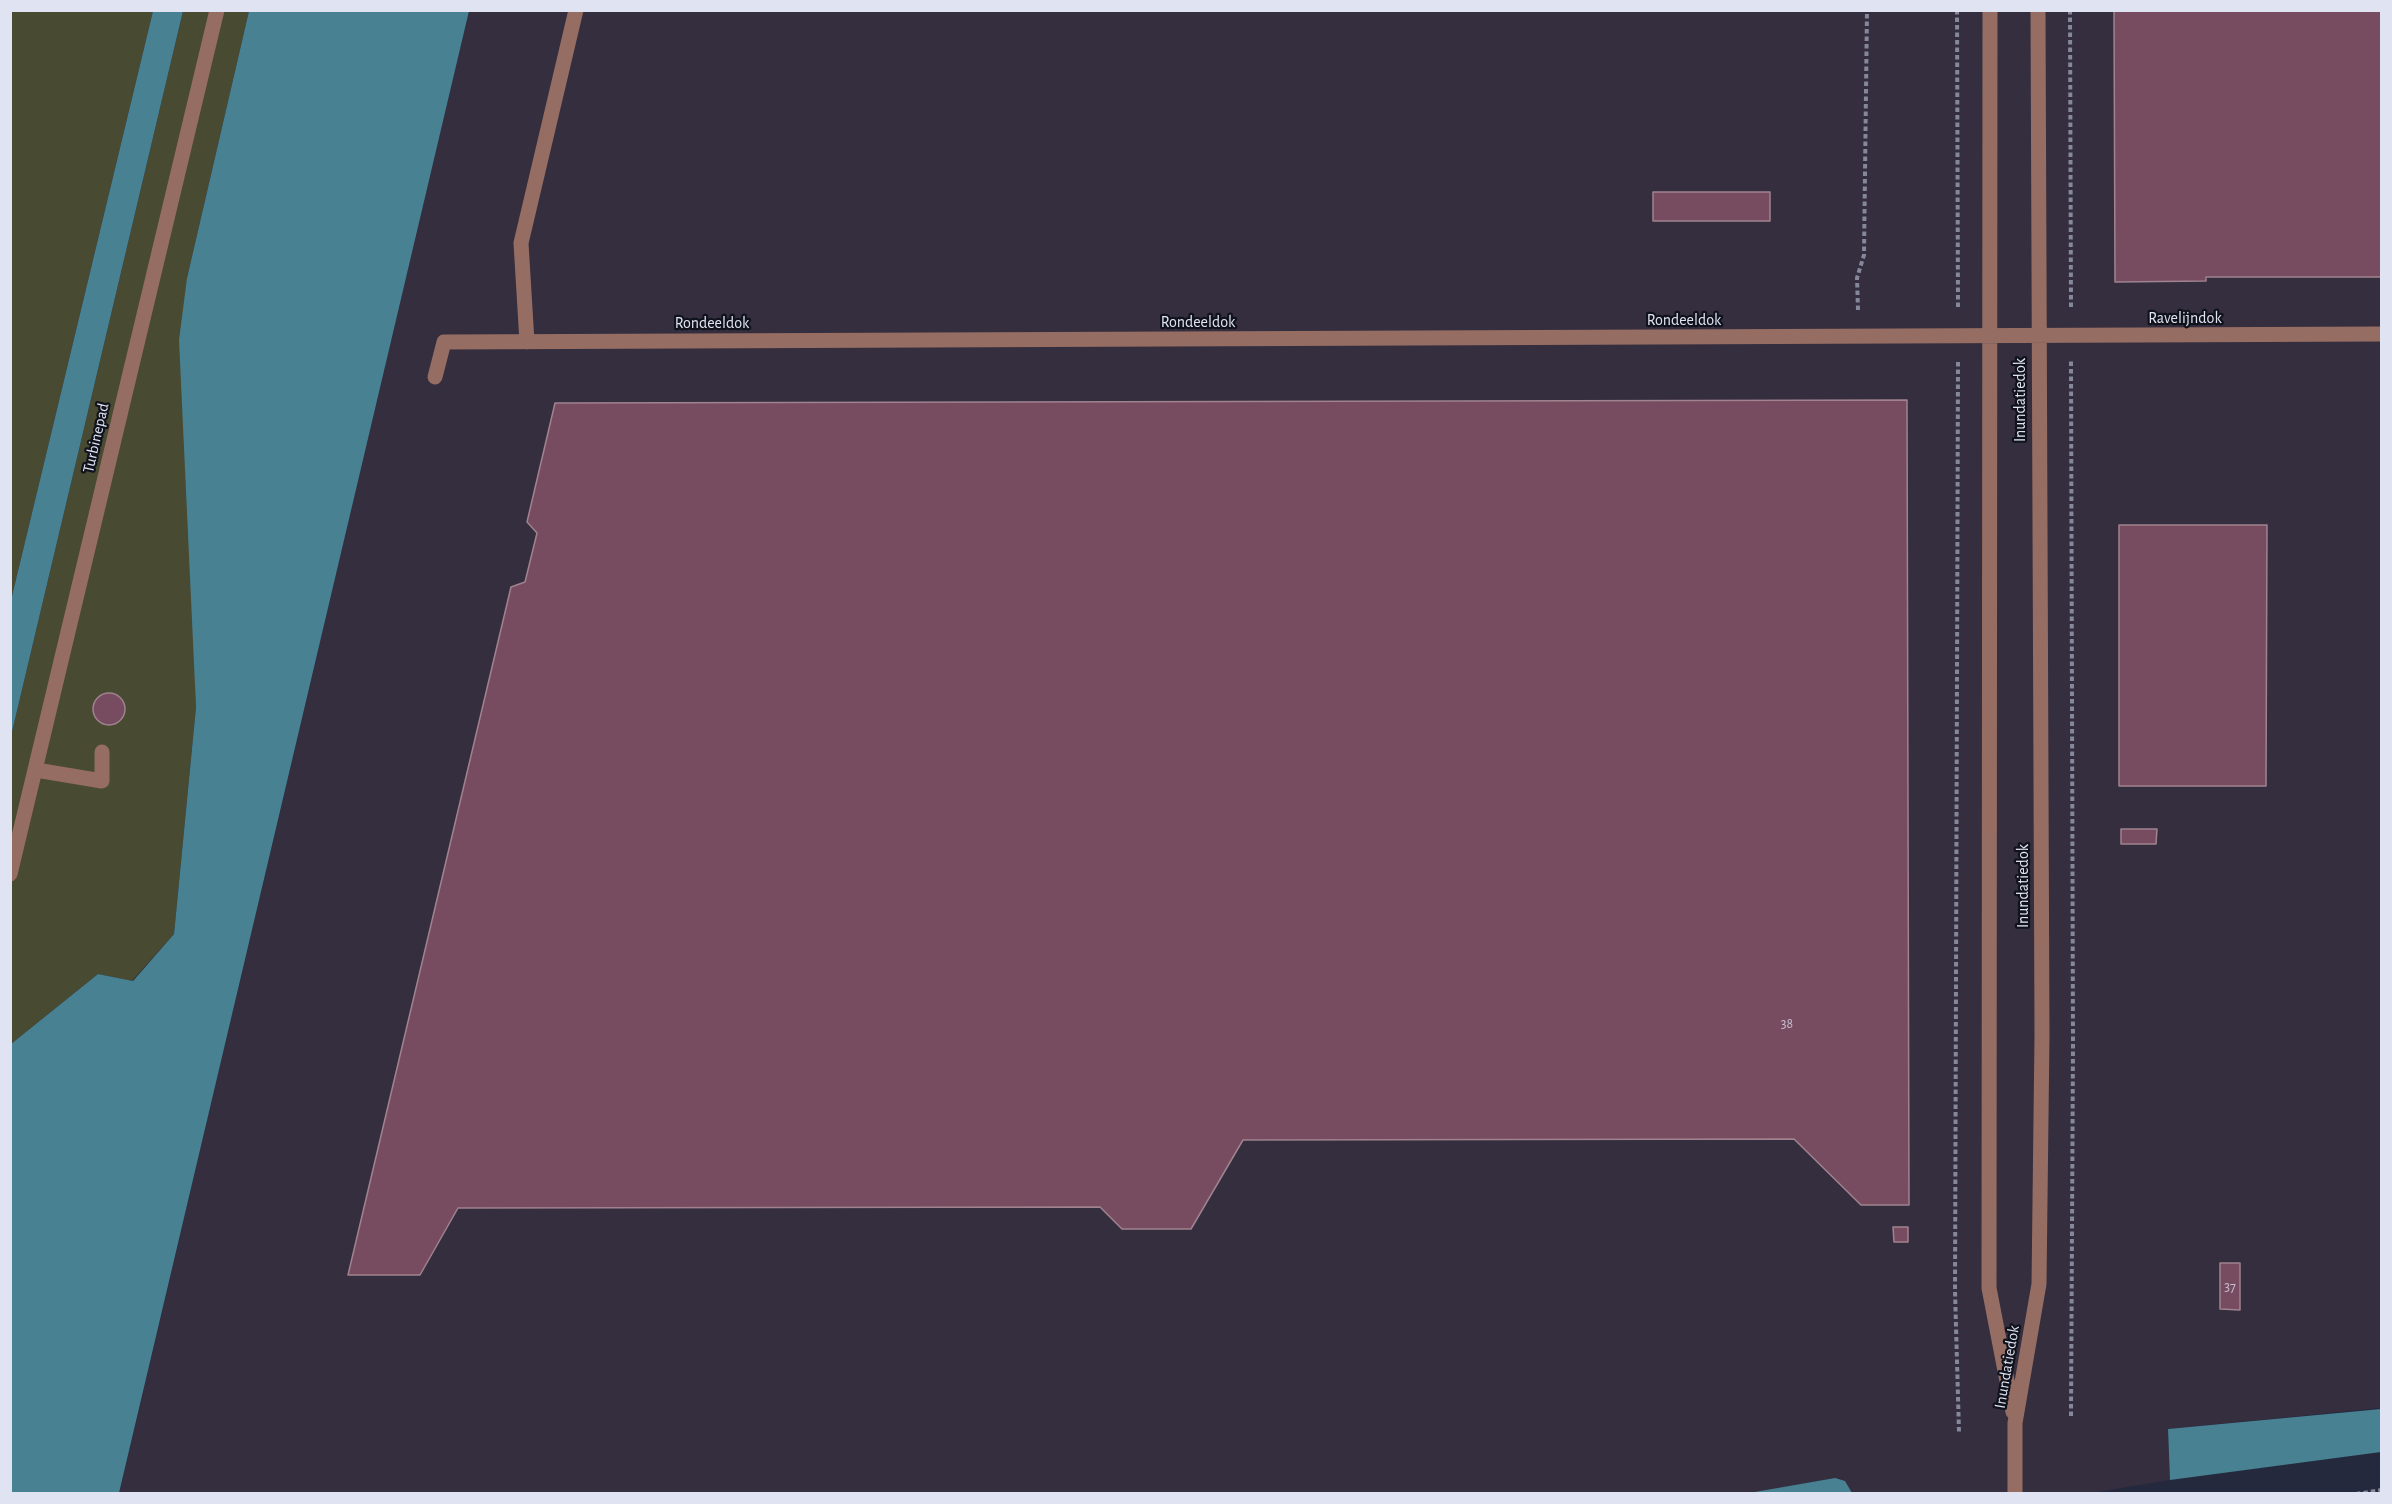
<!DOCTYPE html>
<style>
body{margin:0}
#map{position:relative;width:2392px;height:1504px;overflow:hidden;background:#24293e;font-family:"Alegreya Sans",sans-serif}
canvas{display:block}
.frame{position:absolute;inset:0;border:12px solid #e0e3f2;pointer-events:none}
</style>
<div id="map">
<canvas width="2392" height="1504"></canvas>
<div class="frame"></div>
</div>
<script>
const c = document.querySelector('canvas').getContext('2d');
c.lineJoin = 'round';
function fill(path, color) { c.fillStyle = color; c.fill(path, 'evenodd'); }
function strokePath(path, color, width, dash) { c.strokeStyle = color; c.lineWidth = width; c.lineCap = dash ? 'butt' : 'round'; c.setLineDash(dash || []); c.stroke(path); }
function drawText(font, color, halo, rows, align = 'center') {
  c.font = font + ' "Alegreya Sans",sans-serif'; c.lineWidth = 4.5; c.setLineDash([]); c.textBaseline = 'middle'; c.strokeStyle = halo; c.fillStyle = color; for (const [text, x, y, turn = 0] of rows) {
    c.save(); c.translate(x, y); c.rotate((+turn || 0) * Math.PI / 180); c.textAlign = isNaN(turn) ? turn : align; if (halo) c.strokeText(text, 0, 0); c.fillText(text, 0, 0); c.restore();
  }
}
fill(new Path2D(`
 M469 11H2381V1408L2168 1429 2170 1480 2085 1494 1852 1493 1835 1478 1749 1494H119Z`), '#342e3f');
fill(new Path2D(`
 M11 11H153L11 600Z
 M183 11H249L187 278 196 707 174 934 132 981 98 974 11 1044V736Z`), '#484a31');
fill(new Path2D(`
 M153 11H183L11 736V600Z
 M249 11H469L119 1493H11V1044L98 974 133 981 174 934 196 707 179 340 187 278Z
 M2381 1409V1452L2170 1480 2168 1429Z
 M1835 1478 1845 1481 1852 1493H1749Z`), '#488192');
const building = new Path2D(`
 M2114 10H2382V277H2206V281L2115 282Z
 M1653 192H1770V221H1653Z
 M1907 400 1909 1205H1861L1794 1139 1243 1140 1191 1229H1122L1100 1207 458 1208 420 1275H348L511 587 525 582 537 533 527 522 555 403Z
 M2119 525H2267L2266 786H2119Z
 M93 709a16 16 0 1 1 32 0a16 16 0 1 1-32 0Z
 M2121 829H2157L2156 844H2121Z
 M1893 1227H1908V1242H1894Z
 M2220 1263H2240V1310L2220 1309Z`);
fill(building, '#784c60');
strokePath(building, '#a0838f', 1.5);
strokePath(new Path2D(`
 M1957 10 1958 310
 M2070 10 2071 309
 M1858 310 1857 278 1864 255 1867 10
 M1958 362 1955 1291 1959 1432
 M2071 1416 2073 1043 2071 361
 M2356 1494 2382 1490`), '#84889a', 4, [4.5, 3]);
strokePath(new Path2D(`
 M1990 10 1989 1288 2013 1412
 M527 342 521 243 576 10
 M435 377 444 342 2382 334
 M36 770 102 781V752
 M10 874 217 10
 M2015 1494V1423L2039 1284 2042 1035 2038 10`), '#966d62', 15);
drawText('14px', '#c6bdce', null, [
 ["38",1787,1024],
 ["37",2230,1287]
]);
drawText('16px', '#e0e3f2', '#10121c', [
 ["Ravelijndok",2185,318],
 ["Rondeeldok",1684,320],
 ["Rondeeldok",1198,322],
 ["Rondeeldok",712,323],
 ["Inundatiedok",2020,400,-90],
 ["Turbinepad",96,438,-77],
 ["Inundatiedok",2023,886,-90],
 ["Inundatiedok",2007,1367,-80]
]);
</script>
